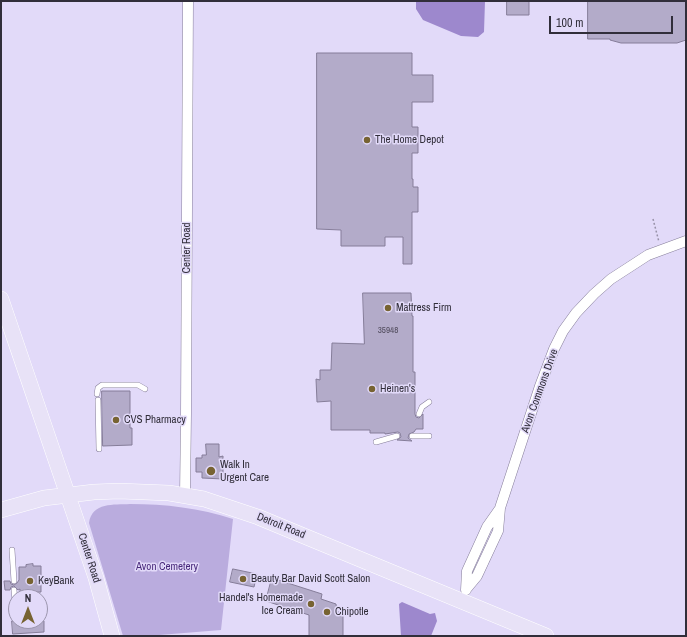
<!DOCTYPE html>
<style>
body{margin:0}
#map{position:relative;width:687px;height:637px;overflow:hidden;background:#e2daf9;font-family:"Archivo Narrow",sans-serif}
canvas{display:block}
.frame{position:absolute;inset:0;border:2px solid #312e3a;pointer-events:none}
.north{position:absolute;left:8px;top:589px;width:40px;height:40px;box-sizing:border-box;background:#e2daf9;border:1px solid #9b95ad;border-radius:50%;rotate:0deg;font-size:11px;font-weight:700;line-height:16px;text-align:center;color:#312e3a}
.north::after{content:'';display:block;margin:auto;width:14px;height:18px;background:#776332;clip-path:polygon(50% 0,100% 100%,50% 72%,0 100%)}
.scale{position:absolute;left:549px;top:16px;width:124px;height:18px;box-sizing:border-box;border:2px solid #312e3a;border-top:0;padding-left:5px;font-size:12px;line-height:14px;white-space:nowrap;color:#312e3a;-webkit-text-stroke:3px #e2daf9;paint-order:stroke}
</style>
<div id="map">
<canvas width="687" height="637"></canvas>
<div class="frame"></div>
<div class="north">N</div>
<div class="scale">100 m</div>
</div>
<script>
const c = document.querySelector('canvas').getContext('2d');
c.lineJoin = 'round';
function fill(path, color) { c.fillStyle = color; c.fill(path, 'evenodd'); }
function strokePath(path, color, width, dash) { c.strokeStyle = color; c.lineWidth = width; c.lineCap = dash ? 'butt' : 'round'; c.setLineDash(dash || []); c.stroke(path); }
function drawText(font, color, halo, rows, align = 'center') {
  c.font = font + ' "Archivo Narrow",sans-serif'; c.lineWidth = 3; c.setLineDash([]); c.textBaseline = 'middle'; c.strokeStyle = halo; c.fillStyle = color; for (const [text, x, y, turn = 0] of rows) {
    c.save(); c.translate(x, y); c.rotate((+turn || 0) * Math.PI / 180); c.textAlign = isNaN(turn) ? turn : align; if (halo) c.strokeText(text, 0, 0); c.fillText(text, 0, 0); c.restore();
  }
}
fill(new Path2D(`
 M130 504C165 504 200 508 233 519L221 630 147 636H123L89 523C92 502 114 505 130 504Z`), '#baacde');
fill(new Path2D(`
 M416 1H485L484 32 478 37 461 36 423 20 416 9Z
 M402 602 430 614 435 613 437 621 431 636H401L399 604Z`), '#9d88cd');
const building = new Path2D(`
 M507 1H529V15H507Z
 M588 1H686V40L677 43H621L610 40V39H588Z
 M317 53H412V75H433V102H412V127H418V153H412V179H413V187H418V212H412V264H403V237H385V246H341V230L317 229Z
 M363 293H411L412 316H413V372H415V414L416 417 419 418 423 414V429H416L414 432 409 434 408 438 412 441 397 440 401 437 400 433 398 432 385 434V433H370V430H331V401L317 402 316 379 320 380V370H331L332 343 364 344Z
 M102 391H130V428H132V445L103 446Z
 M206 444H219V457L223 456V479L202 478V472H196V458H202V455H206Z
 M33 564V566H41V592L20 593V589L18 590 14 586 11 587 10 590H5L4 581H10L11 584 14 585 17 583 19 580V567H26V565Z
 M233 569 257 574 254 587 230 582Z
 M272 578 322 594 321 599 336 604 337 612H343V636H309V615L266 601Z
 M12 621H44V632L13 634Z`);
fill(building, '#b3abc9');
strokePath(building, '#857d99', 1);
const lane = new Path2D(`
 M97 394 98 388 102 385H138L145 389
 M98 400 99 449
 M419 414 422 407 429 402
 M412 436H429
 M376 442 397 436
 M12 550 14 581
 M14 590 15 601`);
const street = new Path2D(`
 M185 495 186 414 188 1
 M467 588 477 576 498 531 500 508 540 386 554 349 563 331 576 313 594 294 611 279 648 255 686 241
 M466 590 467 571 487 527 499 510`);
const primary = new Path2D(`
 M1 299 96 578 112 636
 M1 510 44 498 94 492 119 491 169 493 204 499 258 517 546 636`);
strokePath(lane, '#867e9a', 6);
strokePath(street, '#867e9a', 11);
strokePath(primary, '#fff', 16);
strokePath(new Path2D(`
 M653 219 659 242`), '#9791a8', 1.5, [2, 2]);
strokePath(lane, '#fff', 5);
strokePath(street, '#fff', 10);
strokePath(primary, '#e8e2f7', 15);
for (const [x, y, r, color] of [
 [367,140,4,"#776332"],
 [388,308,4,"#776332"],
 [372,389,4,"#776332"],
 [116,420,4,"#776332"],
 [211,471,5,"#776332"],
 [243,579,4,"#776332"],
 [30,581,4,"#776332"],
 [311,604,4,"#776332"],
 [327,612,4,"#776332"]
]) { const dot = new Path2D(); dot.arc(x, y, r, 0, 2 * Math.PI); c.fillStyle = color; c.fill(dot); strokePath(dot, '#e2daf9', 1.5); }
drawText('9px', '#524d5e', null, [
 ["35948",388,331]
]);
drawText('11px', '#312e3a', '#e2daf9', [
 ["The Home Depot",375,140],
 ["Mattress Firm",396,308],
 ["Heinen's",380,389],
 ["CVS Pharmacy",124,420],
 ["Walk In",220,465],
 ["Urgent Care",220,478],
 ["Beauty Bar David Scott Salon",251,579],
 ["KeyBank",38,581],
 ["Handel's Homemade",303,598,"right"],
 ["Ice Cream",303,611,"right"],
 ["Chipotle",335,612]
], 'left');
drawText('11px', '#312e3a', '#e2daf9', [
 ["Center Road",187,248,-90],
 ["Avon Commons Drive",540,391,-70],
 ["Detroit Road",281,526,22],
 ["Center Road",89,558,72]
]);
drawText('11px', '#49297b', '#e2daf9', [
 ["Avon Cemetery",167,567]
]);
</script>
